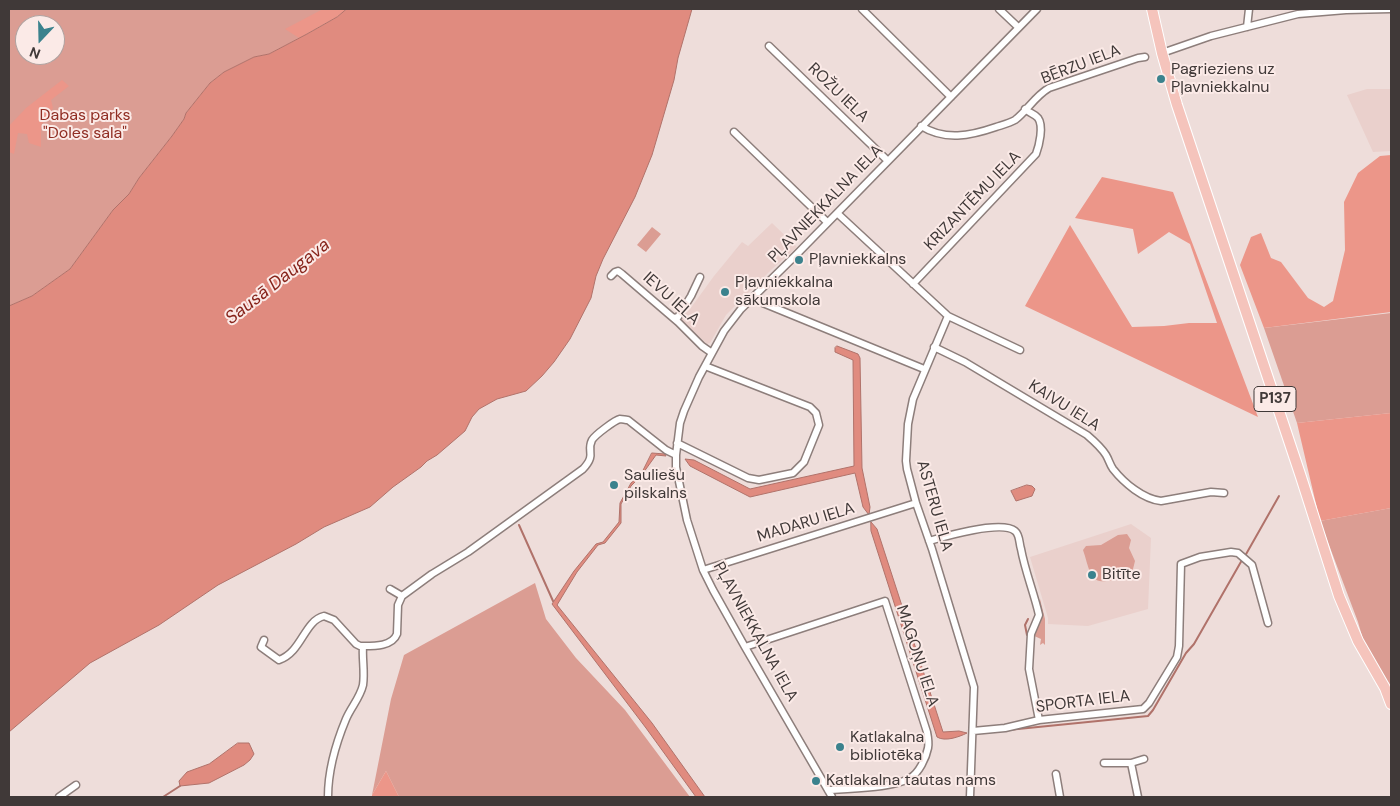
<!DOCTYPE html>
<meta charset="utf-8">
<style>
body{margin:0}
#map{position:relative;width:1400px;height:806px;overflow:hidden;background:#eeddda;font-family:"DM Sans",sans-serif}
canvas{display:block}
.frame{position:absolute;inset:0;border:10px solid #403938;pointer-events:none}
.north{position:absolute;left:15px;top:15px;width:50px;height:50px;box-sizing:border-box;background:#fbeae7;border:1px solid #b0a3a1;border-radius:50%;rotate:201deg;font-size:14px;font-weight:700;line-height:20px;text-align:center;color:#403938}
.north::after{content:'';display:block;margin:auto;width:18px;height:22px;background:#3b828d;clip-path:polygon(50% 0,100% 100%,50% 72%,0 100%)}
</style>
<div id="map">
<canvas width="1400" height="806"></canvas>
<div class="frame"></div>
<div class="north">N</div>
</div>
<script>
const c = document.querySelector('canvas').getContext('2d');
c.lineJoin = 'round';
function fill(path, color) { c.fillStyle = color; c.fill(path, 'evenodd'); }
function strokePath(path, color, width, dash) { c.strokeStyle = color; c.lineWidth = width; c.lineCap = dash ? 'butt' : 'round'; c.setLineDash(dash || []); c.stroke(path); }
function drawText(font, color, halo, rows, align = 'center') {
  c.font = font + ' "DM Sans",sans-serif'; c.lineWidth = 4; c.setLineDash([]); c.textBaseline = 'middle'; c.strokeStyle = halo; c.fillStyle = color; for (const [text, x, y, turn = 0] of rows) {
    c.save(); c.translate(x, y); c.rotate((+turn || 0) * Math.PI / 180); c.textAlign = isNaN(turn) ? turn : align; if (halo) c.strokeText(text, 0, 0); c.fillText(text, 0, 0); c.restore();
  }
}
fill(new Path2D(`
 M1390 15H1391V151L1373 152 1347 95 1367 89H1391Z
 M772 223 797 247 771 270 726 315 710 343 707 344 680 318 690 309 714 276 742 242 748 246Z
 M1131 524 1151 538 1148 609 1088 626 1048 624V618L1030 557Z`), '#ead0cc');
fill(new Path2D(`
 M9 9H347L307 34 269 54 254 57 224 72 210 83 186 113 184 119 172 136 139 178 129 194 113 210 70 269 32 296 9 306ZM25 25H55V55H25Z
 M652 227 661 234 646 252 637 245Z
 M1391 313V413L1297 423 1264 328Z
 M1391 508V688L1364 643 1358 622 1320 521Z
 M1127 534 1131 540 1129 548 1135 561 1132 573C1120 577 1098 589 1091 574 1087 566 1086 558 1083 550L1086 546 1101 545 1118 535Z
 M535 583 546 619 576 658 625 710 690 797H399L386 771 372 795 391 699 404 655Z
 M1040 599 1045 619V645L1043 643 1040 645 1041 639 1032 635 1042 615 1039 603Z`), '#db9d93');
fill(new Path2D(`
 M323 9H347L337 17 299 38 285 29Z
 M62 80 69 86 51 100 53 108 41 125V147L29 143 27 134 18 133 14 154 9 152V126L26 108Z
 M1391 155V312L1264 328 1240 265 1251 237 1261 233 1271 258 1281 262 1308 298 1324 307 1333 301 1345 250 1344 202 1358 173 1380 156Z
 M1102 177 1173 192 1258 417 1025 306 1070 225 1132 327 1164 326 1189 323H1217L1190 244 1169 232 1138 254 1133 229 1075 218Z
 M1391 413V508L1320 521 1297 423Z
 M386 771 399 797H372V795Z`), '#ec9689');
const water = new Path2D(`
 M347 9H692L678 58 674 80 652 155 635 197 603 259 596 276 591 298 570 339 554 362 542 376 526 391 497 399 479 409 472 417 465 431 437 455 427 461 421 467 393 487 370 507 324 527 296 544 218 585 159 625 90 663 9 732V306L32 296 70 269 113 210 129 194 139 178 172 136 184 119 186 113 210 83 224 72 254 57 269 54 307 34 337 17Z
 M837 346 858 354 860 358 862 468 870 507 869 515 863 507 855 473 750 497 690 466 685 459 694 460 750 489 854 466 853 360 835 352V348Z
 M652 453 665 454 666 456 656 455 641 476 631 486 621 504V523L605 543 598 545 577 572 557 605 652 723 705 797H696L646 728 552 604 574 571 596 544 603 542 619 522 620 503 631 483 640 476Z
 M1027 485 1032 486 1035 489 1032 496 1016 501 1011 491Z
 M871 522 877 529 943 732 959 731 967 733C959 737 945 742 937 737L871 531Z
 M238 743H249L254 754 250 760 244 765 209 783 180 786 179 781 187 772 209 764Z`);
fill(water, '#e08b7f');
strokePath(water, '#b0726a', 1);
strokePath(new Path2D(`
 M519 525 553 601
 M1245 556 1279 496
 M1027 635 1025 625 1028 619
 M1008 730 1148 716 1153 710 1186 653 1194 644 1242 560
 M163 797 180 786`), '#b0726a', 2);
const minor = new Path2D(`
 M862 9 951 97
 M999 9 1018 27
 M1247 27 1249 9
 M769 46 888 161
 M1162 53 1211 36 1298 14 1346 10 1391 9
 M921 126C945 141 970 136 996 127 1002 125 1010 123 1015 120 1027 111 1035 96 1049 88L1138 58 1145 57
 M734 132 827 222
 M837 213 948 316 913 399 908 424 906 461 907 469 916 503 932 549 974 687 970 797
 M611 276 615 272 618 271 622 274 678 322 702 346 712 353
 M913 284 1036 154C1039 146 1044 126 1038 118 1035 114 1029 113 1025 109
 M754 297 758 301 924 369
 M948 316 1020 350
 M674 318 678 317 691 296 700 277
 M934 347 965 362 1087 435C1094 441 1101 447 1106 455 1109 460 1110 465 1113 469 1124 483 1143 499 1161 501L1211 492 1224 493
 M677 443 748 478 759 480 793 473 804 462 819 425 816 413 810 407 705 366
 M929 541C946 536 1002 520 1015 531 1020 535 1019 543 1021 549 1025 571 1034 593 1039 615L1031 634 1029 669 1039 720
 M703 570 916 503
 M390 589 402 596
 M264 640 261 647 279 660C302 652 304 621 324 616L334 620 356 644 360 646C373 646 392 647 397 634L398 605 402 596 432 574 468 552 583 469C597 454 586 452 592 440 595 435 615 420 620 419 623 419 625 420 628 420L666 450 676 455
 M745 647 885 601 927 732C928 737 929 743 928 748 926 758 919 773 910 778 894 788 848 789 828 790
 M973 731 1005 728 1039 720 1143 709 1149 703 1177 657 1179 646 1181 564 1200 557 1231 552 1238 553 1252 565 1268 623
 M1104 763H1131L1144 759
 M1131 763 1138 797
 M1056 774 1060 797
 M59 797 76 785
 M328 797C328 771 336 743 346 719 351 707 360 698 363 685 365 672 362 659 363 646
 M832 797 745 647 713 590 703 570 687 520 676 467V455L680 423 684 411 699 377 724 331 741 309 795 256 1037 9`);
const primary = new Path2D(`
 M1152 9 1162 53 1177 105 1301 477 1339 596 1358 641 1385 688 1391 704`);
strokePath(minor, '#8d7e7b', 9);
strokePath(primary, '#fff', 12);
strokePath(minor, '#fff', 6);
strokePath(primary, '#f5c4bc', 10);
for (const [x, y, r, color] of [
 [1161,79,5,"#3b828d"],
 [799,260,5,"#3b828d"],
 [725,292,5,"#3b828d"],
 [614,485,5,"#3b828d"],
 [1092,575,5,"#3b828d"],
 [840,747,5,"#3b828d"],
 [816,781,5,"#3b828d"]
]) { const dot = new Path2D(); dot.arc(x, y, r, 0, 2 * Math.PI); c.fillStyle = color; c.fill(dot); strokePath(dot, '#fbeae7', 2); }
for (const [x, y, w] of [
 [1275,399,42]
]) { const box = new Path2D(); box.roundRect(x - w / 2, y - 12.5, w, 25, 4); c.fillStyle = '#fbeae7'; c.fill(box); strokePath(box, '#403938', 1); }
drawText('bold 15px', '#403938', null, [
 ["P137",1275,399]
]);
drawText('16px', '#403938', '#fbeae7', [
 ["BĒRZU IELA",1081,65,-21],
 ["ROŽU IELA",838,93,44],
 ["KRIZANTĒMU IELA",973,201,-46],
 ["PĻAVNIEKKALNA IELA",826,204,-46],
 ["IEVU IELA",671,299,42],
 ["KAIVU IELA",1064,406,32],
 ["ASTERU IELA",934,506,74],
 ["MADARU IELA",806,523,-17],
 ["PĻAVNIEKKALNA IELA",755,632,61],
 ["MAGOŅU IELA",917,656,72],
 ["SPORTA IELA",1083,702,-7]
]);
drawText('16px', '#403938', '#fbeae7', [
 ["Pagrieziens uz",1171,70],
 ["Pļavniekkalnu",1171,88],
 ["Pļavniekkalns",809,260],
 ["Pļavniekkalna",735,283],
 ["sākumskola",735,301],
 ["Sauliešu",624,476],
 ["pilskalns",624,494],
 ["Bitīte",1102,575],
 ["Katlakalna",850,738],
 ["bibliotēka",850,756],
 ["Katlakalna tautas nams",826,781]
], 'left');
drawText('16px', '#902d23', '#fbeae7', [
 ["Dabas parks",85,116],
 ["\"Doles sala\"",85,134]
]);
drawText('italic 18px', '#87241b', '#fbeae7', [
 ["Sausā Daugava",278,282,-38]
]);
</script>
